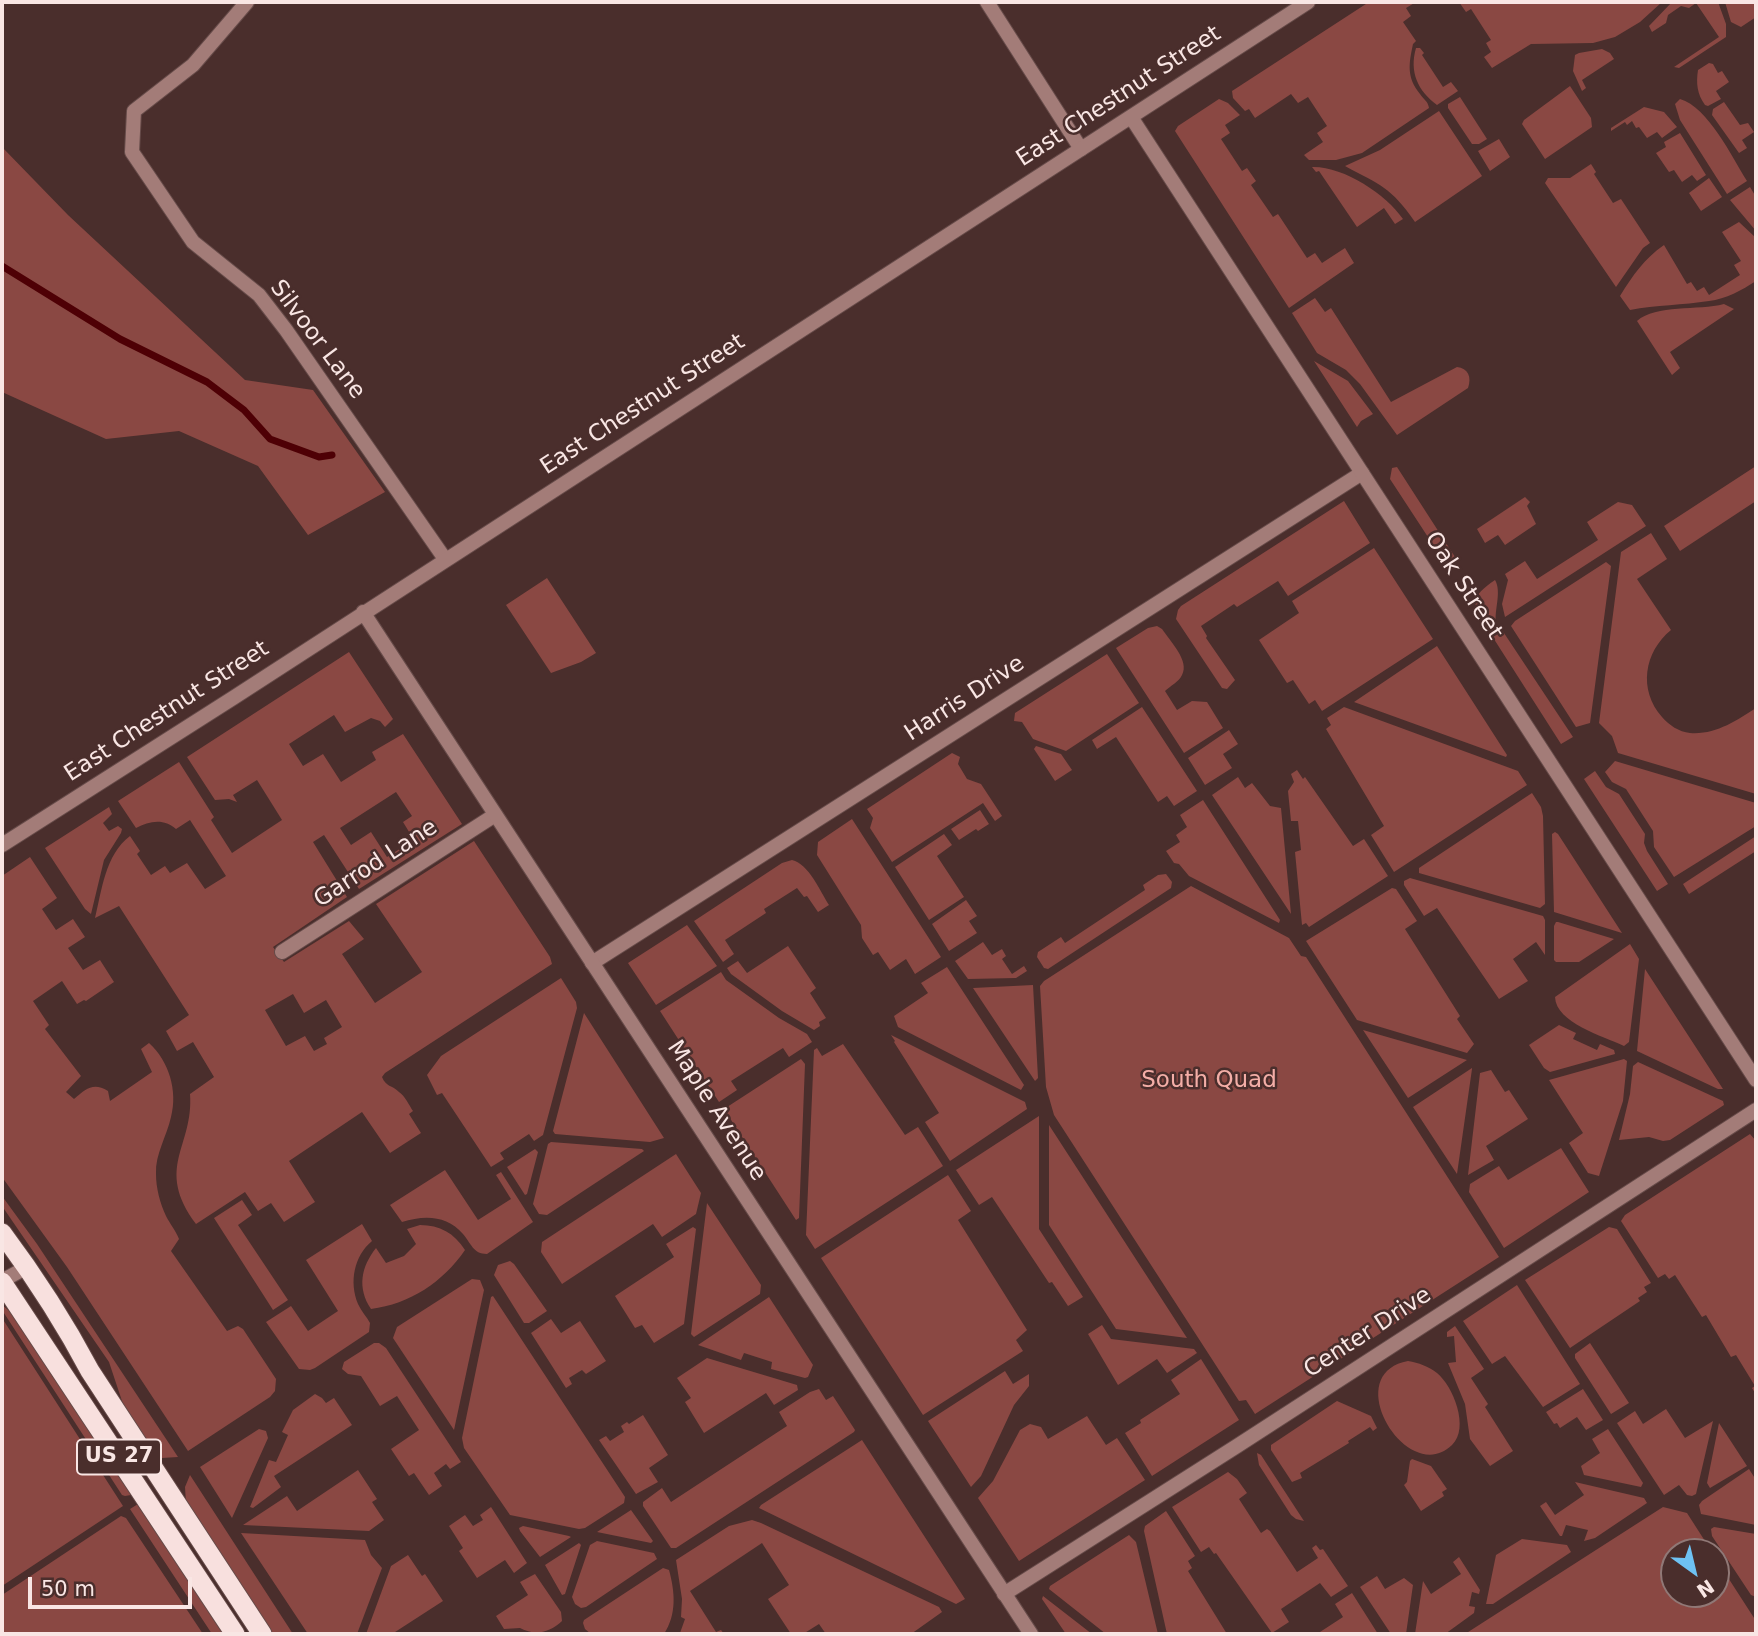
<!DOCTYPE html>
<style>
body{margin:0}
#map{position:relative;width:1758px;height:1636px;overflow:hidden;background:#4a2e2c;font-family:"DejaVu Sans",sans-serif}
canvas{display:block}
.frame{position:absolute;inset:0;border:4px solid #f9e6e4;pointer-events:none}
.north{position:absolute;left:1660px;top:1538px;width:70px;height:70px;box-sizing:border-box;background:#4a2e2c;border:2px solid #907876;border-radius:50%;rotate:146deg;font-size:19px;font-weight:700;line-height:28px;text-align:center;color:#f9e6e4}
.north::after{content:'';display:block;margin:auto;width:24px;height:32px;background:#6ec2f3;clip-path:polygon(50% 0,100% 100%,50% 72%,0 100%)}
.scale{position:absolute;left:28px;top:1577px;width:164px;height:32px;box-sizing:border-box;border:4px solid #f9e6e4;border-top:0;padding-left:9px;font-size:21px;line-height:24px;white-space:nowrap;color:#f9e6e4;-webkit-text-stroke:5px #4a2e2c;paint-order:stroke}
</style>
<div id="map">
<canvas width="1758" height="1636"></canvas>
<div class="frame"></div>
<div class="north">N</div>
<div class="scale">50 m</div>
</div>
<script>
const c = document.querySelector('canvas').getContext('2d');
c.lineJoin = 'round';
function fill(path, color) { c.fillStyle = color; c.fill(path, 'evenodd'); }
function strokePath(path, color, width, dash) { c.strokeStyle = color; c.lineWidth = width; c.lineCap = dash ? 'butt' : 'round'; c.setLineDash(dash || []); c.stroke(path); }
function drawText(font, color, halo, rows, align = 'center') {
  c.font = font + ' "DejaVu Sans",sans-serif'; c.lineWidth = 5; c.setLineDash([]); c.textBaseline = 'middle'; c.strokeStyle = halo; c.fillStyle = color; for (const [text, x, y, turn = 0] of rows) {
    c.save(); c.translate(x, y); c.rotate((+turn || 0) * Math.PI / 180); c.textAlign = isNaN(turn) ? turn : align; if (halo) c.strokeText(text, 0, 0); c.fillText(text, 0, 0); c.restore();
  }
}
fill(new Path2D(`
 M1369 2H1416L1406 8 1411 16 1403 22 1416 41 1413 44C1409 63 1406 77 1420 94 1424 100 1428 101 1429 108L1362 153 1336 160H1309L1304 155 1323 142 1317 133 1327 126 1308 97 1298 103 1291 94 1255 118 1249 109 1245 111 1233 98 1232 91Z
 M1459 2H1662L1640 22 1615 37 1593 43 1531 44 1492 68 1484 57 1491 52 1486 43 1491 40 1471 9 1466 12Z
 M1672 2H1718L1726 24V37L1679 68 1674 67 1719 37 1696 3 1689 8 1681 6 1668 15 1666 23 1652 32 1649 26Z
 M1725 2H1756V17L1741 27 1731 22Z
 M1416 48H1420L1424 53 1422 55 1443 87 1451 82 1458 91 1437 105C1418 91 1409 72 1416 48Z
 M1602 49 1610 53 1614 59 1582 80 1586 88 1582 91 1573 71 1575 55 1579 53Z
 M1709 63 1713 64 1718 73 1722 71 1729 82 1716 91 1721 99 1708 106 1705 105C1697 94 1696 83 1698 70Z
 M1570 86 1591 118 1592 127 1545 159 1522 124 1524 120Z
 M1460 97 1487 139 1479 144H1472L1448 108V104Z
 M1219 99 1228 103 1240 115 1225 125 1230 133 1221 139 1242 171 1247 168 1256 181 1251 185 1273 217 1278 214 1307 258 1315 253 1322 263 1345 248 1354 263 1289 308 1175 131 1178 126Z
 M1680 99C1708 107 1732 157 1747 181L1727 194 1680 120 1675 104Z
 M1724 102 1740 125 1748 123 1754 132 1742 140 1747 148 1739 153 1712 115 1713 109Z
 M1644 107 1664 112 1677 127 1662 138 1657 132 1647 138 1639 127 1636 128 1632 121 1627 125 1625 122 1611 131V128Z
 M1439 111 1482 176 1415 222C1391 187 1380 185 1345 166L1380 150Z
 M1680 133 1706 175 1697 181 1692 175 1682 182 1674 170 1669 172 1656 153 1666 147 1664 142Z
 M1499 139 1510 157 1490 171 1478 151Z
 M2 147 68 215 245 380 313 390 385 492 308 535 258 466 179 431 106 439 2 392Z
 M1591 164 1596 172 1594 174 1613 203 1621 199 1650 243 1643 248 1616 287 1545 183 1548 178H1570Z
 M1312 167C1343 166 1386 194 1403 219L1395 224 1384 208 1357 227 1319 171 1316 172Z
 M1709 178 1722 197 1701 211 1689 193Z
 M1750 187 1756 197V231L1730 200Z
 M1739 222 1756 238V281C1742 290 1726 299 1709 301 1683 305 1656 305 1630 310L1620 296C1633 275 1644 259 1664 245L1687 284 1691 282 1697 291 1704 287 1709 295 1740 275 1734 265 1741 261 1722 232Z
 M1315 298 1325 312 1331 308 1391 402 1457 367C1468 368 1472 377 1468 388L1397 435 1360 384 1346 370 1317 353 1292 313Z
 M1724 304 1734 309 1670 352 1680 368 1672 375 1637 321C1656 304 1698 311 1724 304Z
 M1314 361 1348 381 1373 414 1361 421 1357 427Z
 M1756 466V501L1680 551 1664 526Z
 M1397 467 1455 557 1451 563 1443 560 1390 479 1392 468Z
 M1525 497 1530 502 1527 506 1536 524 1505 545 1498 535 1485 543 1477 529Z
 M1344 501 1370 543 1288 596 1278 581 1237 607 1234 604 1201 626 1207 636 1206 638 1235 680 1227 689 1222 688 1176 619 1178 610 1181 606Z
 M1618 502 1632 505 1646 526 1505 617 1502 604 1508 580 1505 574 1525 561 1537 579 1598 540 1587 522Z
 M1651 533 1667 559 1637 579 1671 630C1644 652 1638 690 1662 717 1669 725 1679 732 1690 733 1715 735 1736 721 1756 708V794L1618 753 1612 736 1599 723 1621 552Z
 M1374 548 1433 639 1322 711 1315 700 1309 704 1293 680 1287 683 1259 640 1299 613 1292 601Z
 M1606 562 1611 566 1590 723 1576 727 1511 626 1515 621Z
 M547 578 596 653 581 662 551 673 506 605Z
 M1495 580C1502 592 1494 610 1496 623L1487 629C1471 604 1470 597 1495 580Z
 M1157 626 1162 629C1170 641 1190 661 1182 675 1179 682 1170 686 1165 691L1177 710 1192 701 1207 702 1223 728 1184 753 1116 648 1148 628Z
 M1502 630 1573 737 1561 744 1492 636Z
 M1437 646 1507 755 1506 757 1354 702Z
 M349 652 393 719 385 727 380 721 371 718 345 732 334 715 289 744 303 766 323 754 341 782 376 760 372 752 403 734 462 824 359 889 324 835 313 842 347 897 273 947 284 962 349 921 364 939 342 954 375 1003 422 972 376 904 474 841 550 957 552 964 385 1073 382 1077C386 1087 392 1085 399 1092 405 1096 409 1105 413 1111L409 1114 421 1133 390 1153 362 1112 289 1161 315 1202 284 1222 271 1203 258 1211 245 1192 196 1224C154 1167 194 1147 190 1094L214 1077 193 1042 177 1051 166 1031 189 1015 119 906 95 918C102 890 105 855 130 836L140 851 137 854 151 875 165 866 170 873 187 863 205 889 226 876 190 820 176 829C164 818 149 821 136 828L118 801 179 762 214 817 211 820 232 853 282 820 257 780 233 795 237 802 229 799 215 800 187 757ZM396 792 412 816 403 822 414 840 387 857 371 832 351 845 340 828ZM293 994 304 1013 326 1000 342 1027 324 1038 327 1044 314 1051 305 1036 286 1046 265 1010Z
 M1107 654 1139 703 1066 751 1033 739 1022 722 1014 721 1015 713Z
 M1142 707 1197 791 1174 806 1167 796 1158 802 1116 737 1097 749 1092 740Z
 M1344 707 1518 771 1527 785 1394 872 1371 835 1384 826 1326 729 1331 725 1327 718Z
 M1229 730 1238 744 1223 754 1232 768 1205 785 1188 758Z
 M1036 746 1061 754 1072 770 1055 781 1034 749Z
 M952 753 960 757 958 764 967 779 981 784 1002 816 995 821 983 803 892 862 870 828 873 818 867 809Z
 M1615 761 1756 803V826L1674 877 1654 847 1653 831 1626 789 1612 782 1605 772Z
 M1297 770 1303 779 1305 777 1353 846 1364 839 1388 876 1309 927 1306 923 1302 925 1295 852 1301 850 1298 821H1291L1288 791 1294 782 1291 774Z
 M1595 771 1606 787 1619 794 1645 834 1644 843 1647 851 1668 884 1657 891 1584 779Z
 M1238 777 1245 788 1252 783 1270 806 1281 808 1291 914 1212 795Z
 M1532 793 1541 807 1543 816 1545 904 1540 908 1419 873V868Z
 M1203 800 1280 920 1279 923 1189 876 1179 864 1174 863 1166 851 1180 842 1176 835 1187 827 1180 815Z
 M109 807 112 814 103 823 109 831 118 826 122 829 121 833 104 860 91 914 85 909 45 848Z
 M980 810 989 824 978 831 976 829 959 840 951 829Z
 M852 819 941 957 915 974 906 959 890 970 878 952 873 955 862 938 861 925 817 855 818 842Z
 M1555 832 1558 834 1622 933 1554 912 1552 834Z
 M944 834 952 845 937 856 964 897 929 920 895 867Z
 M1756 836V851L1689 894 1683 884Z
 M30 857 57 898 42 909 56 930 73 919 85 937 68 948 83 970 100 960 114 982 86 1001 84 1000 77 1004 62 981 33 1001 49 1025 45 1029 81 1076 66 1092 74 1099C86 1089 93 1082 108 1091L110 1101 152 1072 141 1049 149 1043C169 1061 178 1091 171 1117 167 1136 155 1154 156 1174 156 1188 160 1203 166 1216 170 1224 176 1231 179 1239L171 1251 227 1331 238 1326 243 1329 276 1379 275 1391 270 1397 188 1451 67 1267 2 1177V876Z
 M792 860C809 864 820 891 829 905L818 912 807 896 804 897 797 888 764 909 766 913 725 940 734 954 723 962 694 921 782 863Z
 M1166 874 1172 882 1171 888 1048 969 1044 968 1037 957 1038 952 1061 937 1065 943 1145 890 1143 885 1158 875Z
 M1410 878 1543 916 1545 920V955L1536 942 1513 959 1528 981 1499 999 1437 908 1424 916 1404 885V881Z
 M1191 886 1289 938 1301 956 1306 957 1499 1257 1255 1414 1246 1400 1239 1401 1054 1115 1046 1087 1040 986 1044 981Z
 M1392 888 1396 889 1417 921 1405 929 1460 1016 1457 1019 1474 1044 1467 1053 1357 1020 1306 941Z
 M966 900 977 916 969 921 977 933 949 951 932 924Z
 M1556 922H1558L1614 939 1579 962H1556L1554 960V926Z
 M687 925 717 966 656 1005 628 963Z
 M983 942 992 955 1002 949 1006 956 1002 959 1012 974 1024 966 1027 971 1016 978 968 979 955 961Z
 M1630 944 1639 959 1629 1042 1624 1046C1603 1036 1556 1023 1555 997Z
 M788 946 816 988 810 993 826 1018 819 1022 820 1026 814 1030 782 1011 731 974 727 968 738 961 747 973Z
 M947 967 1024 1085 1021 1090 898 1027 894 1016 928 993 921 983Z
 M1645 969 1723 1089H1718L1637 1051Z
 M721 972 726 980 779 1018 807 1034 812 1042 789 1057 783 1048 731 1081 737 1090 719 1102 660 1011Z
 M561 978 576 1002 577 1008 543 1135 534 1141 529 1134 500 1153 504 1159 491 1167 442 1093 437 1095 427 1075 441 1056Z
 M1033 985 1038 1078 1035 1081 973 988Z
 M584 1013 664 1138 650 1142 555 1134 553 1131Z
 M1559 1025 1576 1033 1573 1039 1597 1050 1600 1044 1614 1050 1615 1054 1550 1072 1544 1068 1529 1045Z
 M1363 1030 1467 1060 1408 1098Z
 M891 1035 1025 1102 1027 1109 950 1161 925 1122 939 1113 894 1042 895 1041Z
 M843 1044 905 1135 918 1127 943 1166 815 1249 806 1235 814 1050 817 1048 822 1056Z
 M801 1059 805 1064 799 1218 796 1220 724 1109Z
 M1624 1059 1627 1061 1623 1101 1599 1176 1588 1173 1569 1143 1583 1133 1549 1080Z
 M1638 1062 1723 1101 1724 1105 1670 1140 1663 1141 1649 1137 1619 1140 1630 1094 1633 1066Z
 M1472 1068V1069L1457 1174 1413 1107Z
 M1491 1070 1505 1092 1509 1090 1528 1119 1486 1146 1494 1160 1468 1175 1480 1073Z
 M1039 1116V1229L1083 1297 1068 1306 1052 1282 1049 1283 992 1197 979 1205 956 1170Z
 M1049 1125 1187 1338 1116 1329 1049 1225Z
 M1750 1134 1756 1141V1392L1755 1393 1752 1388 1755 1386 1736 1355 1731 1357 1706 1315 1702 1317 1675 1275 1669 1279 1665 1274 1658 1278 1621 1221 1625 1215Z
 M551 1142 642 1149 644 1151 547 1215 539 1214 533 1204 548 1144Z
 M1561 1148 1589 1192 1504 1248 1469 1192 1470 1184 1499 1166 1508 1180Z
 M535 1149 538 1152 527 1194 525 1195 507 1167Z
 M676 1154 701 1193 696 1214 662 1237 653 1224 562 1284 541 1252 542 1242Z
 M445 1170 478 1220 511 1199 496 1175 501 1172 533 1222 487 1254C473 1254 471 1243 463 1234 447 1215 424 1215 402 1222L390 1205Z
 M948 1175 971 1211 958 1220 1027 1330 1016 1340 1023 1351 923 1415 821 1258Z
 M2 1196 37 1244 178 1457 162 1458 154 1453 124 1407 109 1362 2 1206Z
 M242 1200 252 1215 238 1225 288 1300 273 1310 214 1218Z
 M707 1203 761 1285 760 1294 694 1337 691 1334Z
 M362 1224 372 1241C354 1256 349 1282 358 1304 361 1311 367 1317 370 1323L369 1332 315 1368 310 1370 299 1369 266 1322 291 1306 308 1331 338 1311 306 1260Z
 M420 1225C440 1225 454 1233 465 1250 443 1282 410 1304 371 1309 357 1288 361 1267 376 1248L386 1263 404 1256 416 1244 407 1229Z
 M693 1227 696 1229 684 1324 654 1343 642 1325 635 1328 615 1296 674 1257 666 1244Z
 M1609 1227 1617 1229 1651 1283 1644 1287 1647 1292 1638 1298 1640 1301 1570 1348 1525 1280Z
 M510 1261 514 1264 547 1311 529 1323H524L494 1275 498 1265Z
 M472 1279 480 1280 484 1290 454 1430 393 1338 397 1327Z
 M1517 1285 1580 1384 1543 1407 1505 1356 1492 1364 1463 1321Z
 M493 1296 625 1497 624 1503 585 1528 579 1529 510 1515 464 1448 462 1438 491 1297Z
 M769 1297 813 1365 808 1377 805 1378 771 1369 772 1362 744 1353 741 1360 698 1345Z
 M2 1305 12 1313 131 1495 125 1496 122 1495 2 1310Z
 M2 1318 123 1506 2 1586Z
 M551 1319 561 1333 580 1321 606 1361 586 1374 582 1370 569 1378 572 1384 566 1388 531 1333Z
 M1102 1325 1111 1339 1194 1349 1197 1353 1167 1373 1157 1359 1118 1385 1088 1334Z
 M1455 1326 1484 1369 1471 1378 1488 1404 1485 1407 1513 1451 1490 1466 1470 1439 1465 1404 1448 1363 1456 1362 1454 1336 1447 1337V1332Z
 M374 1343H379L386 1348 461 1462 450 1469 446 1464 434 1473 442 1486 429 1495 414 1473 409 1476 391 1449 419 1430 397 1396 380 1406 361 1376 348 1374 342 1369 344 1362Z
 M1590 1343 1629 1403 1611 1414 1575 1358V1354Z
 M707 1358 797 1385 798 1390 774 1405 766 1393 704 1433 685 1402 691 1398 677 1378Z
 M1201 1359 1239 1420 1152 1476 1125 1433 1141 1423 1140 1420 1180 1394 1171 1380Z
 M1408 1361C1419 1363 1428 1366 1437 1373 1453 1386 1470 1428 1452 1445 1408 1488 1338 1374 1408 1361Z
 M1005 1371 1013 1384 1029 1374V1386L1014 1405 981 1476 971 1487 928 1421Z
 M819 1389 826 1400 833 1396 855 1430 854 1432 676 1548H671L643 1506V1502L662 1488 671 1502 787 1426 779 1412 810 1392Z
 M1583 1389 1603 1420 1586 1430 1577 1417 1560 1428 1557 1423 1554 1424 1546 1412Z
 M315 1394 322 1398 326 1403 334 1398 352 1425 274 1476 281 1487 253 1508 250 1507 269 1460 276 1462 288 1435 282 1432 293 1410Z
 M1337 1401 1371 1416 1377 1428 1373 1431 1370 1427 1348 1441 1349 1443 1300 1473 1302 1478 1292 1482 1271 1450V1445Z
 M1666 1409 1685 1438 1713 1421 1696 1494 1692 1496 1687 1495 1679 1485 1664 1495 1617 1423 1635 1411 1643 1424Z
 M643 1415 668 1455 649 1468 658 1482 636 1494 599 1440 606 1436 610 1441 624 1432 621 1426 627 1422 629 1424Z
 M1087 1416 1106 1445 1117 1438 1145 1480 1019 1561 978 1498 993 1481 1020 1430 1030 1424 1041 1427 1048 1439Z
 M1719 1423 1747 1466 1710 1488 1707 1483Z
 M259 1429 266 1431 268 1438 232 1518 200 1467Z
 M1608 1429 1643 1483 1641 1487 1584 1475 1581 1466 1600 1453 1592 1439Z
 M862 1440 965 1599 956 1604 759 1508 761 1505Z
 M1257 1453 1261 1455 1304 1521 1296 1519 1291 1515 1259 1465Z
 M1412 1459 1431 1466 1447 1489 1442 1492 1444 1496 1421 1511 1404 1485 1407 1482 1410 1461Z
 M1749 1469 1756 1480V1525L1701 1514 1699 1505 1702 1501Z
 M358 1470 377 1499 372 1502 384 1520 369 1531 243 1525 287 1496 297 1511Z
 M1228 1472 1237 1479 1247 1493 1239 1499 1261 1533 1267 1529 1270 1531 1297 1572 1318 1558 1312 1548 1316 1545 1320 1550 1323 1549 1348 1586 1331 1597 1320 1583 1281 1609 1289 1622 1272 1633 1216 1553 1214 1554 1209 1547 1201 1552 1172 1507Z
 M190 1475 293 1634H272L186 1503 185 1487Z
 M1575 1482 1644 1498 1647 1503 1595 1538 1584 1541 1588 1530 1566 1525 1562 1536H1560L1540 1506 1546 1502 1555 1515 1584 1495Z
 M138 1504 223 1634H212L130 1509Z
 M491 1507 527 1563 514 1573 505 1560 477 1578 459 1551 463 1548 449 1526 465 1515 473 1526 483 1520 480 1515Z
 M1663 1507 1687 1513 1712 1552H1674V1594H1716V1559L1756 1621V1634H1465Z
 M631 1510 653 1541 651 1543 597 1532Z
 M1166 1511 1195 1556 1188 1561 1192 1568 1188 1571 1227 1634H1167L1144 1531 1145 1526Z
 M121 1516 126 1518 203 1634H2V1595Z
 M752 1520 761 1523 939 1607 942 1612 911 1634H826L819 1624 803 1634H791L768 1599 789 1585 762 1543 690 1591 716 1632 721 1630 724 1634H676L680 1633 685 1619 681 1617 682 1599 676 1560 729 1526Z
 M523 1526 569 1536 571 1537 540 1557 520 1531 519 1528Z
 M1714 1527 1756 1534V1597L1751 1595 1712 1536 1711 1529Z
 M241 1533 365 1540 371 1555 382 1568 357 1634H308Z
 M1129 1535 1136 1542 1158 1634H1106L1049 1589 1050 1586Z
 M1522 1539 1567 1545 1571 1552 1493 1604H1486L1496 1555Z
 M597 1541 654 1553 657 1559 586 1607 581 1608 575 1604 572 1597 590 1545Z
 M579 1543 581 1545 565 1594 562 1595 545 1565Z
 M408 1555 422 1576 425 1574 443 1601 392 1634H366L391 1566Z
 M1459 1557 1480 1590 1479 1594 1472 1592 1469 1606 1475 1607 1474 1613 1445 1634H1415L1423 1581 1431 1594 1461 1574 1453 1562Z
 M663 1568 669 1570C675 1592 677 1614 664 1634H591L585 1629 583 1623 584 1620Z
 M535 1574 561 1612 562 1621C549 1633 535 1636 520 1628L504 1629 496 1616 528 1595 520 1582Z
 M1377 1576 1385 1589 1404 1578 1413 1585 1406 1634H1391L1360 1587Z
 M1352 1593 1378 1634H1322L1320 1632 1343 1617 1335 1604Z
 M1043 1596 1092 1634H1066L1042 1599Z`), '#8a4843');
strokePath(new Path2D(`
 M2 266 120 339 207 382 244 410 270 439 319 457 332 455`), '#4e0005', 7);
const minor = new Path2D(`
 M247 2 193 65 134 111 132 152 193 242 259 295 286 330 445 559
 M987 2 1081 149
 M282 952 495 815
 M592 963 1362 473
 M1004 1594 1237 1446 1756 1110`);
const tertiary = new Path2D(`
 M1131 117 1756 1080
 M363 612 1031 1634
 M2 845 233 698 1308 2
 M2 1281 27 1267`);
const trunk = new Path2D(`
 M2 1233C35 1277 64 1322 90 1371L262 1634
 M2 1282 235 1634`);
strokePath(minor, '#664b49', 16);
strokePath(tertiary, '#664b49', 16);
strokePath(trunk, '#664b49', 21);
strokePath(minor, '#a37c78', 14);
strokePath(tertiary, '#a37c78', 14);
strokePath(trunk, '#f8e0de', 19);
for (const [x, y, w] of [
 [119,1457,84]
]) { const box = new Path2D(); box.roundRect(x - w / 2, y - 17.5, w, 35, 5); c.fillStyle = '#4a2e2c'; c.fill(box); strokePath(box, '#f9e6e4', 2); }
drawText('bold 21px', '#f9e6e4', null, [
 ["US 27",119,1457]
]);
drawText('23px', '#f9e6e4', '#4a2e2c', [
 ["East Chestnut Street",1119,97,-33],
 ["Silvoor Lane",317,340,53],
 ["East Chestnut Street",643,405,-33],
 ["Oak Street",1463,586,57],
 ["Harris Drive",965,699,-33],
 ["East Chestnut Street",167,712,-33],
 ["Garrod Lane",376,864,-33],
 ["Maple Avenue",716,1111,57],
 ["Center Drive",1368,1333,-33]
]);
drawText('23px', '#f4aea7', '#4a2e2c', [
 ["South Quad",1209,1081]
]);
</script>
